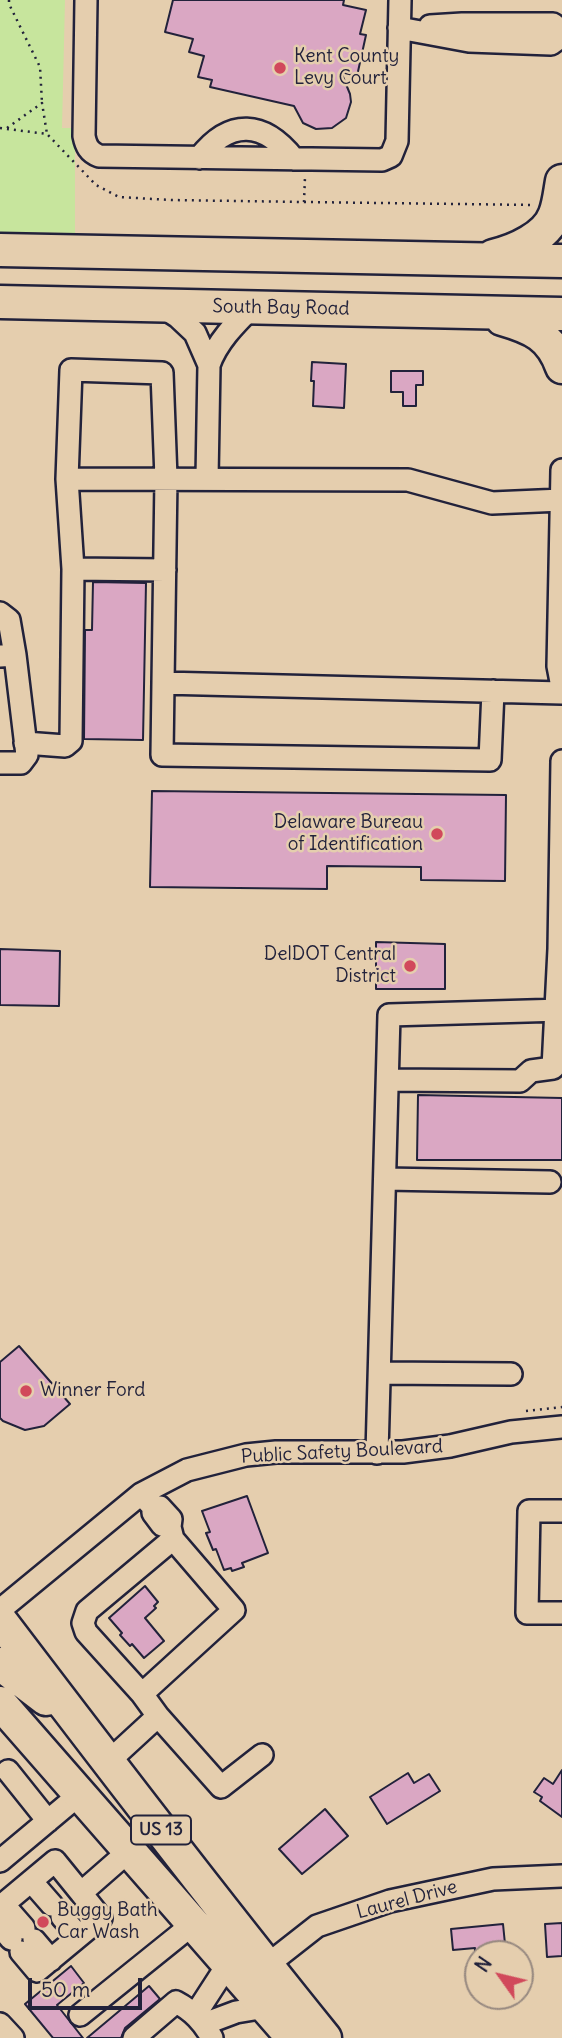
<!DOCTYPE html>
<style>
body{margin:0}
#map{position:relative;width:562px;height:2038px;overflow:hidden;background:#e5ceae;font-family:Delius,sans-serif}
canvas{display:block}
.north{position:absolute;left:464px;top:1940px;width:70px;height:70px;box-sizing:border-box;background:#e5ceae;border:2px solid #978980;border-radius:50%;rotate:304deg;font-size:19px;font-weight:700;line-height:28px;text-align:center;color:#22223b}
.north::after{content:'';display:block;margin:auto;width:24px;height:32px;background:#d1495b;clip-path:polygon(50% 0,100% 100%,50% 72%,0 100%)}
.scale{position:absolute;left:28px;top:1978px;width:114px;height:32px;box-sizing:border-box;border:4px solid #22223b;border-top:0;padding-left:9px;font-size:21px;line-height:24px;white-space:nowrap;color:#22223b;-webkit-text-stroke:5px #e5ceae;paint-order:stroke}
</style>
<div id="map">
<canvas width="562" height="2038"></canvas>
<div class="north">N</div>
<div class="scale">50 m</div>
</div>
<script>
const c = document.querySelector('canvas').getContext('2d');
c.lineJoin = 'round';
function fill(path, color) { c.fillStyle = color; c.fill(path, 'evenodd'); }
function strokePath(path, color, width, dash) { c.strokeStyle = color; c.lineWidth = width; c.lineCap = dash ? 'butt' : 'round'; c.setLineDash(dash || []); c.stroke(path); }
function drawText(font, color, halo, rows, align = 'center') {
  c.font = font + ' Delius,sans-serif'; c.lineWidth = 5; c.setLineDash([]); c.textBaseline = 'middle'; c.strokeStyle = halo; c.fillStyle = color; for (const [text, x, y, turn = 0] of rows) {
    c.save(); c.translate(x, y); c.rotate((+turn || 0) * Math.PI / 180); c.textAlign = isNaN(turn) ? turn : align; if (halo) c.strokeText(text, 0, 0); c.fillText(text, 0, 0); c.restore();
  }
}
fill(new Path2D(`
 M0 0H65L62 128H75V233L0 232Z`), '#c7e59d');
const building = new Path2D(`
 M173 0H344L343 5 366 10 360 34 366 35 357 76 341 72 350 94 351 102 346 118 332 128 316 129 303 123 294 106 210 87 212 80 198 77 204 56 189 52 193 39 165 32Z
 M312 362 346 364 344 408 313 406 314 381H311Z
 M391 371H423V385H416V406H403V392H391Z
 M93 582 146 583 143 740 84 739 85 630H92Z
 M152 791 506 795 505 881 421 880V867L327 866V889L150 887Z
 M376 942 445 944V989H376Z
 M0 949 60 951 59 1006 0 1005Z
 M418 1095 562 1098V1160H417Z
 M19 1346 70 1404 44 1426 25 1430 3 1421 0 1418V1362Z
 M247 1496 268 1553 242 1563 244 1567 232 1571 231 1568 224 1570 216 1549 213 1550 206 1533 210 1532 202 1511Z
 M145 1586 158 1602 154 1606 156 1608 145 1618 164 1641 144 1658 132 1644 130 1646 120 1635 122 1633 109 1618Z
 M562 1770V1817L540 1801 542 1797 534 1792 544 1778 553 1784Z
 M408 1773 414 1783 429 1774 440 1791 387 1824 370 1797Z
 M325 1809 348 1836 302 1874 279 1849Z
 M562 1923V1956L547 1957 545 1924Z
 M503 1924 505 1944 497 1945V1953L475 1955V1948L453 1950 451 1929Z
 M71 1966 84 1983 57 2005 83 2038H53L25 2004Z
 M149 1986 160 1999 125 2028 121 2038H87Z`);
fill(building, '#daa7c3');
strokePath(building, '#22223b', 2);
const minor = new Path2D(`
 M86 0 84 136C86 146 89 152 99 156L382 160 391 156 397 141 400 0
 M430 26 462 24H553L562 31
 M399 28 469 41 551 44 562 36
 M199 158C230 118 264 121 294 159
 M161 306 178 317 195 333 209 365
 M562 470 558 666 562 687
 M207 478 209 365C217 342 235 324 252 307
 M67 479 71 370 162 373 166 478 163 683 562 693
 M73 569 165 570
 M0 613 9 620 15 655 0 656
 M163 683 162 755 490 760 493 691
 M25 743 65 746 71 741 73 569 67 479 408 480 492 503 562 500
 M562 761 559 949H562
 M0 763H21L27 755 15 655
 M388 1080 520 1081 531 1071 553 1068 559 949
 M385 1179 550 1182
 M380 1373 511 1374
 M377 1453 389 1015 562 1010
 M141 1494 153 1507H160L171 1519 170 1527 162 1525 153 1513V1507
 M562 1511H529L527 1613H562
 M0 1610 141 1494 187 1470 246 1455 276 1452H403L450 1446 511 1432 562 1427
 M142 1694 86 1632 83 1623 87 1611 173 1539
 M158 1716 221 1787 262 1755
 M108 1762 158 1716 142 1694 234 1610 173 1539 170 1527
 M8 1771 48 1821
 M0 1861 80 1794
 M31 1881 52 1905
 M3 1904 24 1928
 M0 1907 55 1861 81 1893 129 1851
 M62 1917 79 1936
 M0 1926 11 1939
 M34 1940 51 1960
 M21 1952 37 1971 101 1918 81 1893
 M266 1966 317 1926 390 1901 493 1879 562 1876
 M80 2015 193 1924
 M195 2015 228 1964
 M0 2024 13 2038
 M204 2024 236 2012 266 2007
 M134 2038 176 2002C193 2011 203 2022 212 2038`);
const highway = new Path2D(`
 M0 250 562 261
 M493 256C515 251 547 237 555 214 559 204 560 192 562 181
 M0 302 562 314
 M502 319C533 328 551 336 562 367
 M0 1620C107 1761 214 1901 325 2038
 M0 1664 46 1699
 M0 1703 293 2038`);
strokePath(minor, '#22223b', 26);
strokePath(highway, '#22223b', 37);
strokePath(new Path2D(`
 M9 0V4L40 67 42 103
 M0 128 47 134 96 185 119 197 171 200 304 202 305 177
 M7 128 42 103 47 134
 M304 202 535 205
 M526 1411 562 1407`), '#22223b', 2.5, [2, 5]);
strokePath(minor, '#e5ceae', 21);
strokePath(highway, '#e5ceae', 32);
for (const [x, y, r, color] of [
 [280,68,7,"#d1495b"],
 [437,834,7,"#d1495b"],
 [410,966,7,"#d1495b"],
 [26,1391,7,"#d1495b"],
 [43,1922,7,"#d1495b"]
]) { const dot = new Path2D(); dot.arc(x, y, r, 0, 2 * Math.PI); c.fillStyle = color; c.fill(dot); strokePath(dot, '#e5ceae', 2.5); }
for (const [x, y, w] of [
 [161,1830,60]
]) { const box = new Path2D(); box.roundRect(x - w / 2, y - 14.5, w, 29, 5); c.fillStyle = '#e5ceae'; c.fill(box); strokePath(box, '#22223b', 2); }
drawText('bold 18px', '#22223b', null, [
 ["US 13",161,1830]
]);
drawText('19px', '#22223b', '#e5ceae', [
 ["Kent County",294,57],
 ["Levy Court",294,79],
 ["Delaware Bureau",423,823,"right"],
 ["of Identification",423,845,"right"],
 ["DelDOT Central",396,955,"right"],
 ["District",396,977,"right"],
 ["Winner Ford",40,1391],
 ["Buggy Bath",57,1911],
 ["Car Wash",57,1933]
], 'left');
drawText('19px', '#22223b', '#e5ceae', [
 ["South Bay Road",281,308,1],
 ["Public Safety Boulevard",342,1452,-3],
 ["Laurel Drive",407,1900,-15]
]);
</script>
